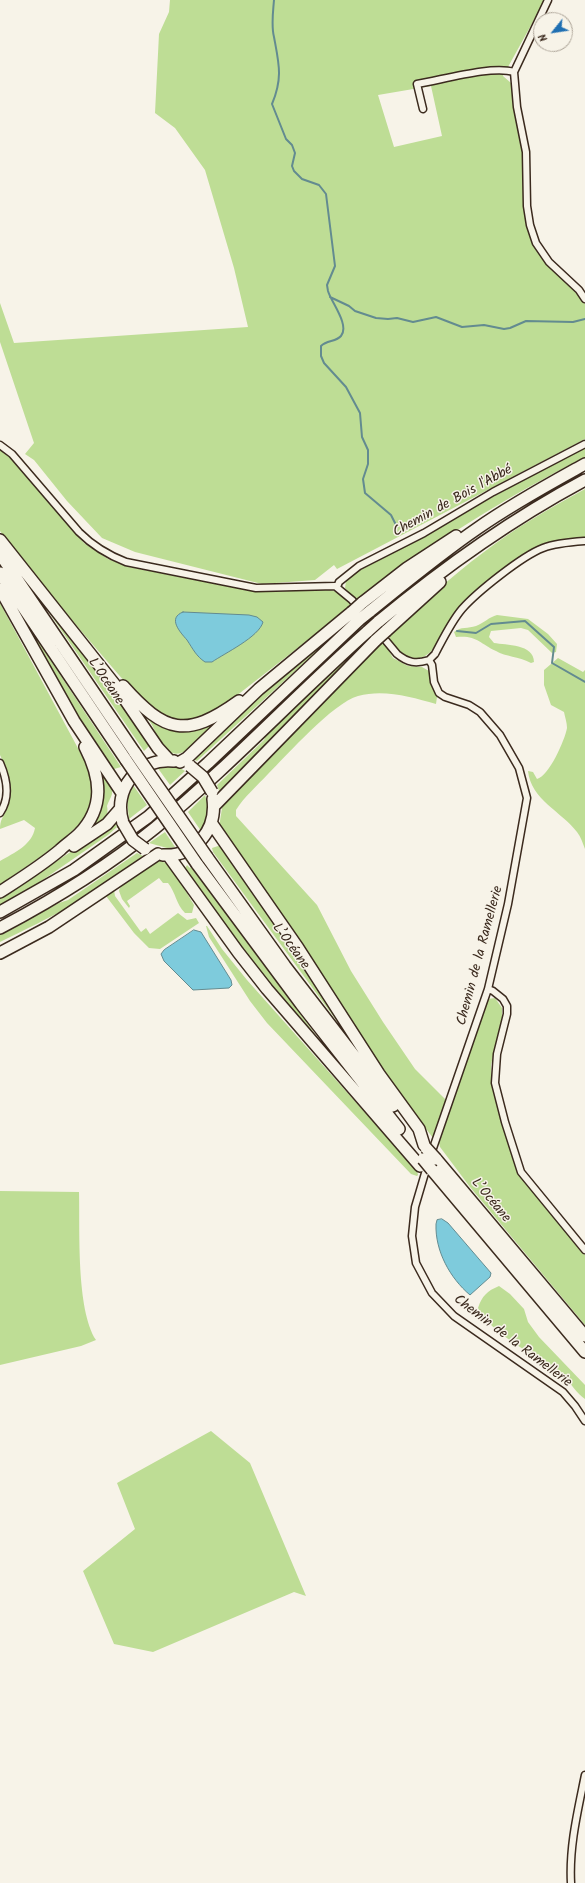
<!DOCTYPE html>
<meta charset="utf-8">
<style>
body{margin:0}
#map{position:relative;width:585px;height:1883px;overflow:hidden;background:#f7f3e8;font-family:Kalam,sans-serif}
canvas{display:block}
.north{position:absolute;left:533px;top:12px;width:40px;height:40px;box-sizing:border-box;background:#f7f3e8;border:1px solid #aca397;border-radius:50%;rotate:240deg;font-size:11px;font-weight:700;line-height:16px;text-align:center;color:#3b2a1e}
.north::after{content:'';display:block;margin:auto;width:14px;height:18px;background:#1f6fb2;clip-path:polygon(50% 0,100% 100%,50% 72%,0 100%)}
</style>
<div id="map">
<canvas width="585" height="1883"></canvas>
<div class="north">N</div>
</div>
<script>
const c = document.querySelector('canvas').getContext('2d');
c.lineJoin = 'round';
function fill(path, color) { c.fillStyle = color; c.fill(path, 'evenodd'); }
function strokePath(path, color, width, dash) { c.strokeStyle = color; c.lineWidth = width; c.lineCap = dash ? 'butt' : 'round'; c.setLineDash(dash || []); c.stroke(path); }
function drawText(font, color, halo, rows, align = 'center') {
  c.font = font + ' Kalam,sans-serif'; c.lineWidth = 3; c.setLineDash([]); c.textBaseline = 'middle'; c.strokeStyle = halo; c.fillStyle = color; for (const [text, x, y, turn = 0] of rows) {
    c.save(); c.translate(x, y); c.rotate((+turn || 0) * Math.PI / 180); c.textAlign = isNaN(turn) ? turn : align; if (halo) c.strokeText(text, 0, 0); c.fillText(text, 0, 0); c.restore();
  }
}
fill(new Path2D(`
 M170 0H545L503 76 511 83 524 158V202L527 226 533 243 575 290 585 304V439L337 569 334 565 315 580 262 584 135 552 102 538 67 501 34 460 25 454 34 443 0 342V303L14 343 248 327 234 268 205 170 175 128 155 113 159 34 169 12ZM431 86 442 136 394 147 378 95Z
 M585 447V457C503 499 432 543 359 600L356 601 345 588 346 581 363 567Z
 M0 450 6 453 84 543 108 559 129 567 252 591 270 592 326 589C338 591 344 596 351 605L349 608 213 714 195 720 177 721 161 715 142 701 118 674 23 563 0 531Z
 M585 489V538C571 540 552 539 540 545 529 550 519 559 509 566 490 580 469 594 454 614 445 627 439 648 425 656 411 664 390 648 389 634 420 606 450 577 484 552 515 528 550 508 585 489Z
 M37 595 113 688 150 745 144 751Z
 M0 603 87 765C91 778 94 790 91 804 85 831 23 868 0 885V861C14 853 32 845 35 828L24 820 0 829C0 820 3 817 7 809 15 790 8 772 0 755Z
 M16 608 121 767 114 769 58 685Z
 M497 615 528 619 548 634 557 644 556 652 552 653 528 630 521 628 491 631 489 637 494 643C506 645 534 644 534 662L531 663C518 656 506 657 496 651 479 643 477 635 456 637L454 632C461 626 468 629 476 626 484 623 489 617 497 615Z
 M355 616 197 761 193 759 241 710Z
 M372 635 375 638 235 777 219 791 217 785 264 740 266 735Z
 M384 642 393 658 408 666 422 667 429 671 437 697 436 704C411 697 384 689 358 696 333 703 287 755 268 774 257 786 244 797 236 810V816L317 905 351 971 383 1022 415 1069 447 1101 433 1138 389 1080 219 827 223 802 379 643 381 644Z
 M558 658 583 672 585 670V849C583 844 581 837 577 832 561 811 531 800 528 771L533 772 537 779C549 776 565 740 567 728 567 723 565 717 564 712L551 705 544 685V670Z
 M138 709 158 722H213L215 725C202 737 181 767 163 747 157 741 156 732 152 725 149 719 142 715 138 709Z
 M167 766 178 767 185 771 170 785 157 767Z
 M100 768C105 775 114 785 112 794 111 798 108 802 107 806 110 820 99 824 89 831Z
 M133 785 147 805 129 819 127 800Z
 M205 795C210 808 207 819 201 831L188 812Z
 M115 823 117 827 108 835 31 888 0 905V898Z
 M165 832 175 847 167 848 149 843Z
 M221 845 305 965 355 1046 213 852 212 848Z
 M137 853 143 856C102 893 49 918 0 942V935L59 903 68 900Z
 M160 861 166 863 175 873 194 905 192 913H185C176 904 176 893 168 883H163L159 878 127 901 130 906 129 908 122 899 119 891C120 882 151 863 160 861Z
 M187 865 190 868 191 867 333 1058 264 980 184 870Z
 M114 890 115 896 141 932 146 928 150 934 178 913 187 920 196 918 199 923 160 949 149 948 134 933 106 896Z
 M206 926H207L222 949 247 980 417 1171 418 1175 417 1176 411 1174 267 1023 250 1001 209 937Z
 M495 998 502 1008V1018L491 1065 492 1086 502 1120 524 1180 585 1255V1325L470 1187 440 1147 439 1143 486 1004 488 999Z
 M0 1191 79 1192C80 1230 76 1309 96 1340L81 1346 0 1365Z
 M499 1286 510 1294 524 1309 528 1322 539 1337 585 1385V1399C577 1394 571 1383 564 1377 539 1355 493 1337 478 1308 482 1296 487 1291 499 1286Z
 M211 1431 250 1463 306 1596 294 1592 153 1652 114 1644 83 1571 135 1529 117 1483Z`), '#bedd95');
const water = new Path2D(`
 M183 612 249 615 257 617 263 622C259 637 225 653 212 662H205C196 656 193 649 187 640 180 632 167 618 183 612Z
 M194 930 201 932 231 980 232 985 229 988 193 990 164 961 161 954 164 950Z
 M442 1219 448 1223 491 1273 490 1277 470 1295C450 1278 435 1251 436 1224L437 1220Z`);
fill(water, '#7ecbdc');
strokePath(water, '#638b90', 1);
strokePath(new Path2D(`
 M274 0C273 13 271 25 274 37 279 64 283 78 272 104L286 139 292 145 295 153 292 166 294 171 302 179 319 185 326 194 335 266 327 285 328 291C331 302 350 325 341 336 336 342 327 340 321 346V356L324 363 346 387 360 413 362 437 368 450V464L363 479 365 493 391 515 397 527
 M330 297 349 306 355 311 376 318 388 319 397 318 413 322 436 317 462 327 484 325 504 329 510 328 526 321 573 322 585 319
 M457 631 476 633 491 624 525 621 554 647 552 663 585 682`), '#638b90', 2);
const street = new Path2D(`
 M548 0 514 72 517 107 526 152 527 206 530 225 536 243 549 262 579 290 585 299
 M423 109 417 84C442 80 492 65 514 72
 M0 445 12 454 79 532C93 546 108 555 126 562L256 588 335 586 352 600 397 654C408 663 416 664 429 660
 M337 587 339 582 359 566 424 533 493 492 585 444
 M429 660 432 665 434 682 439 693 445 697 469 705 480 712 500 735 519 768 527 798 508 904 488 989 431 1154
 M429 660 435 654C443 639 451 622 462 609 477 592 522 556 543 548 556 543 571 542 585 541
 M0 763C7 779 11 797 0 813
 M488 989 493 991 503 999 507 1006V1014L497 1054 495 1083 505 1122 521 1172 585 1250
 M428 1163 415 1207 412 1236 416 1263 432 1293 454 1316 563 1392 575 1406 585 1421
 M571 1883C569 1846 578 1810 585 1775`);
const highway = new Path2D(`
 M0 540 115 685 158 748 170 761
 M0 554 135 753
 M0 573 126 760
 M0 589 74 721 122 793
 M362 603 407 568 456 536
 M369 612C405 583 440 554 478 528 512 504 549 484 585 464
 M378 622C443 568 510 520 585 480
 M386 631 440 582
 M123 686C165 733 186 739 239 701
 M180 762 187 758 259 689 352 612
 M214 806 376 640
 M123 823C112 789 139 757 174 761
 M212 824 298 948 379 1074 419 1129 424 1145
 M74 846 107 824 120 809
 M163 855C195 857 217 830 213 799
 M168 855 238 952 267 989 420 1166
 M207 857 285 966 393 1106
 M197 864 301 1004 399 1129
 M0 892C20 879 41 866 60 850 66 844 73 840 79 834 105 807 101 778 85 747
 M0 912 74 870 148 817 208 763 359 620
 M0 928C55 899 107 867 155 828 230 766 296 695 368 631
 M0 953 49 927 158 854
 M436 1159 585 1336
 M432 1170 585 1352`);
strokePath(street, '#3b2a1e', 9);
strokePath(highway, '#3b2a1e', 14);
strokePath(street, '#f7f3e8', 6);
strokePath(highway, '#f7f3e8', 11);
const highwayBridge = new Path2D(`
 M352 612 362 603
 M359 620 369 612
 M368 631 378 622
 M376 640 386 631
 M135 753 207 857
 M126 760 197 864
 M190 766 203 777 212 792
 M123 823 133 840 145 849
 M426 1148 436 1159
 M423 1159 432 1170`);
strokePath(highwayBridge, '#3b2a1e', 14, []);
strokePath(highwayBridge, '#f7f3e8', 11);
drawText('14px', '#3b2a1e', '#f7f3e8', [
 ["Chemin de Bois l'Abbé",453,502,-29],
 ["L’Océane",105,682,56],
 ["L’Océane",290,947,54],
 ["Chemin de la Ramellerie",481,956,-75],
 ["L’Océane",490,1201,50],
 ["Chemin de la Ramellerie",512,1342,37]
]);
</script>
